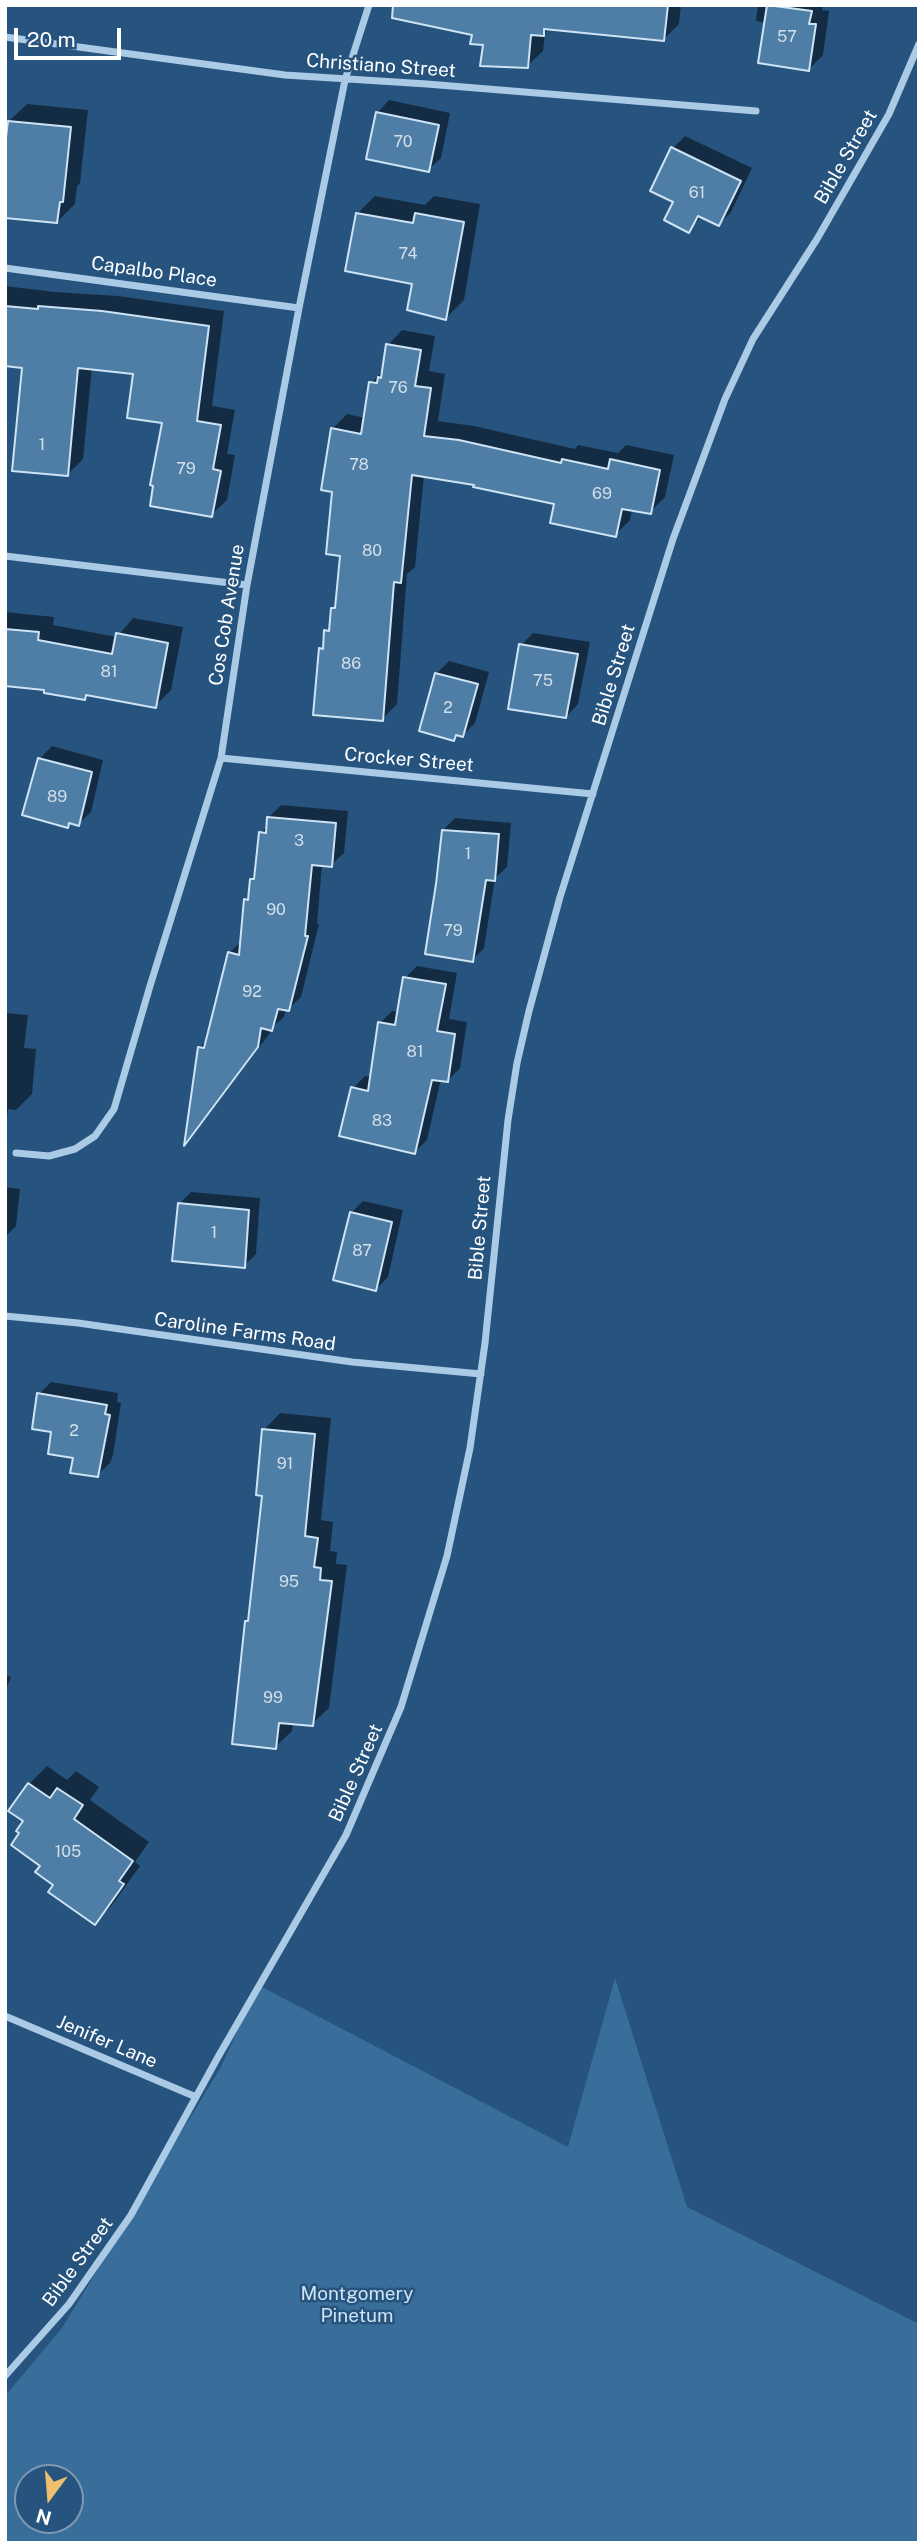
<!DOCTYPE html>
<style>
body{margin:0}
#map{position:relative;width:924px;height:2548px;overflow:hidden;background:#26547e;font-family:"Public Sans",sans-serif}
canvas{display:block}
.frame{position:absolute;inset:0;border:7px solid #fff;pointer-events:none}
.north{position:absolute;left:14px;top:2464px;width:70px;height:70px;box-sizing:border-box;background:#26547e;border:2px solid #7d98b2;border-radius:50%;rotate:196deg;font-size:19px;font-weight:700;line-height:28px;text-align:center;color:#fff}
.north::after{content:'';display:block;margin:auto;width:24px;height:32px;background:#eebf70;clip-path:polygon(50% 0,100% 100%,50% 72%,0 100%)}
.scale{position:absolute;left:14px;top:28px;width:107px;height:32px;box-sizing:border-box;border:4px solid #fff;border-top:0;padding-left:9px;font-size:21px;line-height:24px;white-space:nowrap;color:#fff;-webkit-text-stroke:5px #26547e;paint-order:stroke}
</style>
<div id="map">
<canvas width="924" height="2548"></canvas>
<div class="frame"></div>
<div class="north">N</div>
<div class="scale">20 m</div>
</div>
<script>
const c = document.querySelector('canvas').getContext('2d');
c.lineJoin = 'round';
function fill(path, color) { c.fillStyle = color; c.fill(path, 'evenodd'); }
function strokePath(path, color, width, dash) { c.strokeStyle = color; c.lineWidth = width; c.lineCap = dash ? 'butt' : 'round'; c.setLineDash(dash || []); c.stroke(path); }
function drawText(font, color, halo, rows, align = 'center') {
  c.font = font + ' "Public Sans",sans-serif'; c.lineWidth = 5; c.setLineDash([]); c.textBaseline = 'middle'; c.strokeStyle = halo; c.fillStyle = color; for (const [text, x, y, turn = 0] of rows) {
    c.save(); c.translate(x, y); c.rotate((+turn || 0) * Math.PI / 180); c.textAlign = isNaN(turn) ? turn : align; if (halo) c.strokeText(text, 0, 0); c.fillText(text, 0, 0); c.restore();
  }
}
fill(new Path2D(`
 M615 1978 687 2207 919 2324V2543H5V2396L62 2328 221 2067 258 1985 568 2147ZM28 2478H70V2520H28Z`), '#396e9b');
fill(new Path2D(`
 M447 5H681L679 24 664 39 550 28 545 33 543 51 527 66 485 43Z
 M758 5H823L822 10 829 11 823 55 809 69 766 23 756 21Z
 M389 100 450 113 441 158 428 170 377 113Z
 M27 104 88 110 80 183 77 186 75 204 57 222 9 121Z
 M685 136 752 168 731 212 719 224 702 216 689 230 675 201 673 148Z
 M375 196 425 205 434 196 480 204 464 300 446 318 358 213Z
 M5 286 55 292 118 296 224 311 212 406 235 410 227 454 235 455 227 500 211 515 164 421 135 373 92 368 83 459 68 474 24 366 5 364Z
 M402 330 435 336 429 371 445 374 438 421 474 426 575 449 578 445 618 453 626 445 674 455 665 497 650 512 632 509 630 520 615 535 556 503 476 484 424 475 415 567 407 574 397 704 382 719 321 649 325 645 326 631 331 626 332 609 337 604 342 554 334 490 332 429 347 414 365 418 371 383 384 370 388 345Z
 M5 612 54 617 53 625 117 637 133 618 183 627 171 690 155 706 89 694 85 698 45 689 5 684Z
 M533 633 590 642 578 704 566 717 521 645Z
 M449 661 489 672 475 723 463 735 458 734 453 739 436 674Z
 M52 746 103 760 91 812 78 824 71 822 67 826 24 814 40 758Z
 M281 805 348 811 344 853 331 865 322 864 317 924H319L301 997 288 1009H286L284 1017 270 1029V1033L196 1131 187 1141 199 1048 208 1039 229 953 242 941 245 900 250 895 252 879 257 875 261 833 269 825V817Z
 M455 818 511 823 507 867 495 878 484 948 472 960 438 884 443 830Z
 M417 966 457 973 449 1019 467 1022 460 1068 448 1080 441 1079 427 1140 415 1152 353 1088 365 1076 372 1077 380 1023 392 1011 399 1012 405 978Z
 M5 1013 28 1015 24 1048 36 1049 32 1094 16 1110 8 1109 5 1136Z
 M5 1187 20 1189 16 1226 5 1237Z
 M191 1192 260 1198 256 1254 244 1266 179 1204Z
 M363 1201 403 1210 388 1277 376 1289 351 1213Z
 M51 1382 118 1393 117 1402 121 1403 113 1455 110 1463 97 1475 75 1456 39 1394Z
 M280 1413 331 1418 321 1520 333 1522 330 1551 337 1552 336 1564 347 1565 329 1708 312 1724 293 1722 292 1731 275 1747 246 1622 250 1618 264 1494V1430Z
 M5 1675 11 1677 5 1692Z
 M47 1766 67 1780 76 1771 99 1787 90 1800 149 1842 135 1862 140 1866 112 1905 95 1923 55 1884 43 1865 26 1821 29 1784Z`), '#0007');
const building = new Path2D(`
 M393 5H668L664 41 544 29V36L531 35 528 68 480 66 483 45 470 44 472 35 392 18Z
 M767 5 812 11 809 24H816L809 71 758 63Z
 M376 112 439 125 429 172 366 159Z
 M8 121 71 127 63 202H60L57 223 5 218V145Z
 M671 147 741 181 719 226 698 216 689 233 664 220 673 202 650 191Z
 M356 213 413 223 415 213 464 222 446 320 407 310 412 284 345 271Z
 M5 306 38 309V306L102 311 209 326 197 421 221 425 213 469 221 471 212 517 150 506 153 486 150 485 162 423 127 418 133 374 78 368 68 476 12 471 22 368 5 366Z
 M386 344 421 350 415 386 431 388 424 436 459 440 561 463 562 459 608 469 610 459 660 470 651 514 622 509 616 537 550 523 554 504 473 487 474 485 412 475 401 583 394 582 383 721 313 715 319 648 323 649 324 630 329 631 331 608H335L340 556 326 554 332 492 321 490 331 428 361 434 369 382 377 383 378 377 381 378Z
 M5 629 39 632 38 640 112 654 116 633 168 643 156 708 86 695 85 700 44 693V690L5 686Z
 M519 644 578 654 566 718 508 709Z
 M435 673 478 684 463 737 456 735 454 741 419 731Z
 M38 758 92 772 79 826 69 823 68 828 22 815Z
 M267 817 336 823 332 867 312 865 305 936H308L289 1011 278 1009 272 1031 261 1028 258 1047 184 1146 198 1047 204 1048 228 952 239 955 244 899 248 900 250 879H254L259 832 266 833Z
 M442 830 499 834 495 881 486 880 473 962 425 954 436 884Z
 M403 977 446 984 437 1031 455 1034 448 1082 432 1080 415 1154 339 1136 351 1087 368 1091 378 1022 395 1025Z
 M178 1203 249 1210 245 1268 172 1261Z
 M350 1212 392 1222 376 1291 333 1280Z
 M37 1393 107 1405 105 1414 110 1415 98 1477 70 1473 73 1458 48 1454 51 1432 32 1429Z
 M262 1429 315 1434 305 1536 318 1538 314 1567 321 1568 320 1580 332 1581 313 1726 279 1723 276 1749 232 1744 245 1621H248L262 1496 256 1495Z
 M28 1783 50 1798 57 1788 83 1805 74 1819 133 1861 119 1881 124 1884 95 1925 48 1892 53 1885 35 1872 40 1866 11 1845 19 1833 16 1831 23 1821 8 1811Z`);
fill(building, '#4e7ea6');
strokePath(building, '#cee3f4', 2);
strokePath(new Path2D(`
 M5 37 285 75 427 84 756 111
 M5 268 299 308
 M5 556 247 585
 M221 758 593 794
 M16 1153 49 1156 75 1149 95 1136 114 1109 150 986 221 758 247 585 299 308 345 80 369 5
 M5 1316 78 1323 352 1362 481 1374
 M5 2016 196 2097
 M5 2376 69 2304 131 2215 218 2057 346 1835 401 1707 447 1556 470 1448 485 1343 508 1120 517 1063 529 1011 560 897 673 539 725 399 753 339 817 239 889 114 919 44`), '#abcae5', 7);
drawText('16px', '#d3dfe9', null, [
 ["57",787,37],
 ["70",403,142],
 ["61",697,193],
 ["74",408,254],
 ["76",398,388],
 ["1",42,445],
 ["78",359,465],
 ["79",186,469],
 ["69",602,494],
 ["80",372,551],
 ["86",351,664],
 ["81",109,672],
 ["75",543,681],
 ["2",448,708],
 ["89",57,797],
 ["3",299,841],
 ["1",468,854],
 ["90",276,910],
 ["79",453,931],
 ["92",252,992],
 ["81",415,1052],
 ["83",382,1121],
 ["1",214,1233],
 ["87",362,1251],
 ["2",74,1431],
 ["91",285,1464],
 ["95",289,1582],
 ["99",273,1698],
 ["105",68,1852]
]);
drawText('19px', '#fff', '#26547e', [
 ["Christiano Street",381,66,4],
 ["Bible Street",846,157,-60],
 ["Capalbo Place",154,272,8],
 ["Cos Cob Avenue",227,615,-81],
 ["Bible Street",614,675,-73],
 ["Crocker Street",409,760,5],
 ["Bible Street",480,1228,-85],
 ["Caroline Farms Road",245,1332,8],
 ["Bible Street",356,1773,-66],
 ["Jenifer Lane",107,2042,23],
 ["Bible Street",78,2262,-54]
]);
drawText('19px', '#cee3f4', '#26547e', [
 ["Montgomery",357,2294],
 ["Pinetum",357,2316]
]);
</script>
